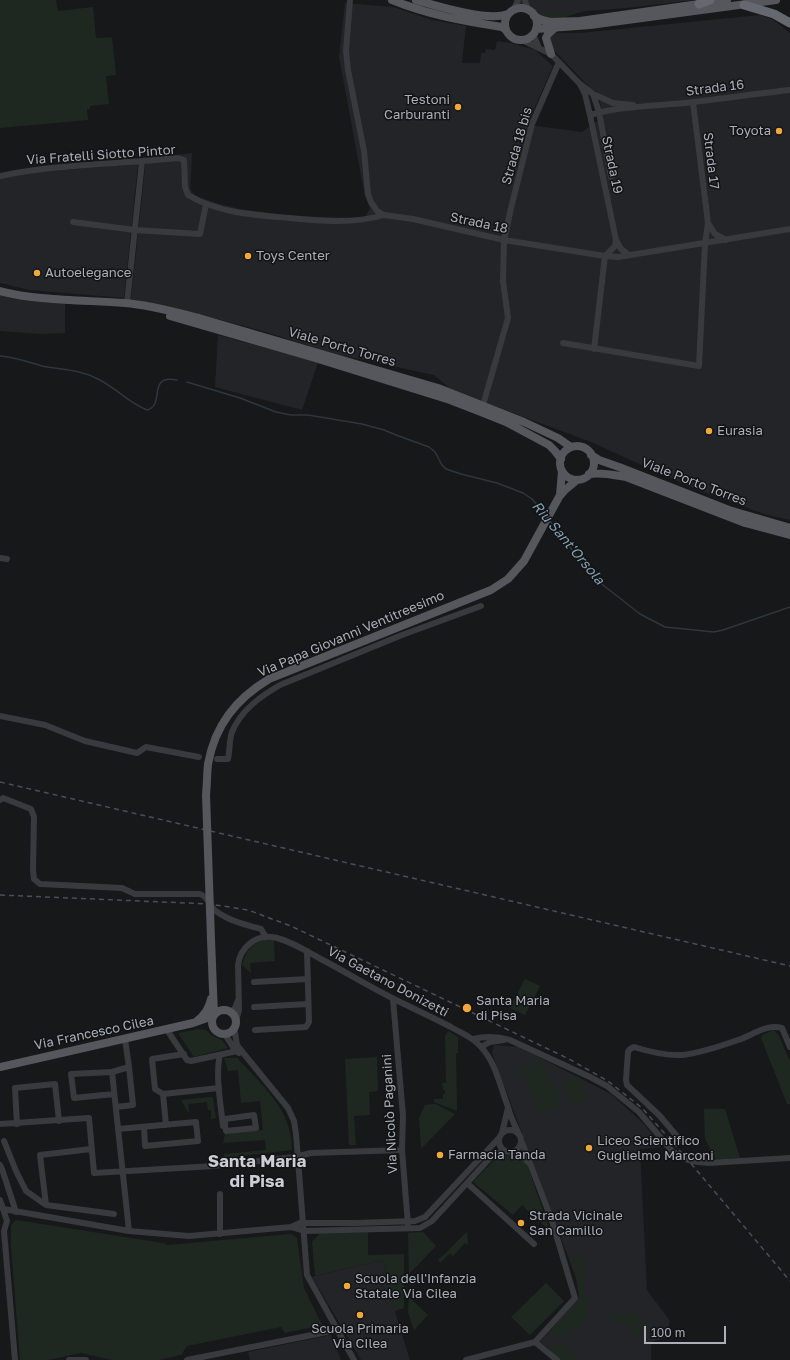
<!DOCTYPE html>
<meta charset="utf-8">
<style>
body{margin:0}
#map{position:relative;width:790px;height:1360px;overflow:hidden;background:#17181a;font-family:"Golos Text",sans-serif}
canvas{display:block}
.scale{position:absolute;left:644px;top:1326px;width:82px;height:18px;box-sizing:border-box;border:2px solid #aaafb9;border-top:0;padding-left:5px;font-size:12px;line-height:14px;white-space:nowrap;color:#aaafb9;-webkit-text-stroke:3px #121315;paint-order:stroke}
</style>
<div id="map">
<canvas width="790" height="1360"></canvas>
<div class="scale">100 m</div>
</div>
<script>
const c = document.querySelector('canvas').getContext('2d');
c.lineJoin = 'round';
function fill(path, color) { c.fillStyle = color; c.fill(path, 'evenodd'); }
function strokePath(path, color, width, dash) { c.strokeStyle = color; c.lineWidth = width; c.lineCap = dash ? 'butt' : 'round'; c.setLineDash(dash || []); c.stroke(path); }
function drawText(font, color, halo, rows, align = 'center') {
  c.font = font + ' "Golos Text",sans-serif'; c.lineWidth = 3; c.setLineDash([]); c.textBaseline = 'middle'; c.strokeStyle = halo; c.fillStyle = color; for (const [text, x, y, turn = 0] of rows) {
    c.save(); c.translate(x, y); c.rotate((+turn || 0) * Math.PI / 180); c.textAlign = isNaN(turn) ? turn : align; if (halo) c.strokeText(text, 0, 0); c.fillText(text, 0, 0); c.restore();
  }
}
fill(new Path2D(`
 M513 0H695L626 8 586 11 569 15 565 18 541 16 531 7 521 5Z
 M345 3 393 7 432 20 466 26 462 63H480L481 53H485L486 49 495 50 497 41 511 43 535 50 553 66 534 109 529 125 582 132 603 117 598 93 591 89 549 45 550 36 557 33H580L760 15 772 19 790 33V520L767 515 690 487 591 442 452 390 434 375 336 354 259 330 195 313 131 299 146 159 192 153 190 189 194 194 201 198 219 204 240 209 294 216 355 218 365 217 370 208 365 197 339 57Z
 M138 164 124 298 29 290 0 283V178L23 173Z
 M0 294 65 303V333L40 334 0 331Z
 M218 335 318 362 302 410 215 387Z
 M494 1045 519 1047 611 1094 645 1125 661 1147 640 1149 647 1290 670 1321 665 1338 651 1342V1360H563L540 1342 579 1297 576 1278 492 1053Z
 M383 1260 395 1312 410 1360H361L312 1277Z
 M331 1335 341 1360H250L248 1352Z`), '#232427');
fill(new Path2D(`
 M0 0H56L58 11 93 7 96 38 112 37 116 75 106 76 109 104 90 106V109H87L88 120 0 128Z
 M537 12H576L575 14C570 15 567 17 562 18 553 19 543 19 537 12Z
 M265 940H274L275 961 250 963 251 973 242 965C246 951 251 943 265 940Z
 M525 979 540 986 525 1015 510 1008Z
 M198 1029 206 1030 213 1036 222 1040 228 1048 194 1057 178 1033Z
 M774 1030 779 1036 790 1061V1104H787L761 1038 762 1035Z
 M448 1031 458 1037V1053H456L457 1111 434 1102V1099H443V1094H445V1090H443L442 1083H446L445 1036Z
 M377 1057 378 1091 369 1092 370 1115 354 1116 356 1145H349L345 1059Z
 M224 1058H237C263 1086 292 1110 292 1150L224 1158V1154L266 1150 265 1140 223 1143 225 1134 263 1130 260 1101 241 1103 238 1070 228 1071Z
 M543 1059 562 1105 540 1114 521 1069Z
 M578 1076 588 1100 573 1107 562 1083Z
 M211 1097 213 1098 216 1118 211 1119V1110H208L207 1102 188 1104 189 1114 181 1100Z
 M435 1104 455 1114 421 1149 419 1118 425 1105Z
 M704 1109H725L740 1158 716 1160 705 1139Z
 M511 1155 521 1159 527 1164 550 1231 522 1205 513 1215 473 1182 497 1157Z
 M16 1220 163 1243 167 1245 291 1234 297 1238 304 1288 322 1325 285 1333 281 1327 187 1346 181 1355 159 1360H112L81 1353 48 1360H20L11 1247V1225Z
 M467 1231 468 1245 465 1243 453 1256 450 1253 440 1263 438 1260 448 1251Z
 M368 1232V1255L404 1254V1308L392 1312V1311L394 1310 383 1260 315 1276 312 1242 320 1233Z
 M423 1232 436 1246 409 1274 408 1233Z
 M579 1256H585L584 1298 588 1299V1320L586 1322 563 1337 556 1336 550 1331 579 1300V1285L570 1259Z
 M546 1283 564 1301 530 1335 511 1317Z
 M409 1297 428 1315 414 1330 408 1312Z
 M631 1308 643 1323V1335L629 1334V1323L611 1321V1314L630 1315Z
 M556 1344H563L580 1360H561L549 1350Z`), '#1f2820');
strokePath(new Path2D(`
 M0 356C15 357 28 362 42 366 61 370 80 369 98 379 116 388 129 403 147 410 166 405 146 374 177 380
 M187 382 240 398 276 412 291 415H308L362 424 384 430 396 435 429 447 435 452 442 465 446 469 461 474 497 483 523 493 532 499 545 514
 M550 521 582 563 603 585 640 614 665 627 714 632 723 630 790 607`), '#2e373d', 1.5);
strokePath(new Path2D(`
 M350 0 346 51 348 70 364 151 368 194 371 202 377 211 384 215 413 219 504 240 605 256 618 257 790 229
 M525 0 528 10
 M514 9 518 0
 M533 34 539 48
 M522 40 551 54 580 84 593 94 613 103 633 105
 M580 84 585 94 590 115 616 240 621 249 629 255
 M593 94 599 112 611 177
 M590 115C621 106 654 106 685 103 720 99 755 94 789 90
 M0 176C58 164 119 164 178 158L184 160 185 187 188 195C218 213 255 215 289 218 320 221 354 224 384 215
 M73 222 135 230 200 234 206 204
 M708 223 715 234 726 240
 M127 303 142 162
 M563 343 699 366 705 244 708 223 693 102
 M594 349 605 256 615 246 616 240
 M483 405 508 318 503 281 504 240 511 208 532 124 559 62
 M0 558 7 559
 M0 716 45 725 85 741 137 753 146 747 199 757
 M217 759H228C230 750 229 740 232 732 241 710 261 696 280 685L402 635 481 606
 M0 800 3 798 31 809 34 817 33 870 34 879 40 884 122 888 135 894H200C209 897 209 907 217 912 230 921 246 925 261 929L266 937
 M254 982 308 979
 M393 999 403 1116 402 1150 408 1225
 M254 1007 308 1004
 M231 1012 235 1008 238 1000
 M236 1021 239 1010 238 965C240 948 255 935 272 937 287 939 306 951 319 958 344 971 368 986 394 999 412 1008 432 1017 451 1027 461 1033 473 1037 481 1047 496 1063 500 1086 508 1107 510 1116 514 1124 518 1132
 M234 1027 237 1045 240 1049 288 1108 294 1121 296 1134 307 1275 354 1360
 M167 1030 187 1060 191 1061 237 1051
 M255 1030 306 1027 309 1022 307 951
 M224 1033 235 1050 239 1053
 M125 1039 129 1067 112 1072 129 1231
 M473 1039C486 1036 497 1036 510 1040L590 1077 607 1086 639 1112 672 1151 688 1160 698 1162 709 1163 790 1158
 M481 1047 490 1042 504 1040
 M220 1055C215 1074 221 1106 223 1126H225L226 1131 256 1128 254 1115 225 1119V1126
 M112 1072 71 1074 74 1098 114 1094
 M163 1094 155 1089 152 1059 184 1054
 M163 1094 219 1088
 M163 1094 166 1125
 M116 1107 133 1105 129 1067
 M0 1124 89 1118 94 1173 214 1166 295 1157 311 1153 402 1150
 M17 1124 15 1088 55 1084 59 1121
 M118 1129 196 1122 198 1141 145 1146 144 1127
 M499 1141a11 11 0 1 1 22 0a11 11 0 1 1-22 0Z
 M502 1133 508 1108
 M4 1141 16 1171 26 1191 46 1205 114 1214
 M681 1141 660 1116 627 1085 626 1080 628 1052 630 1049 634 1047C650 1052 665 1056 682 1055 701 1053 721 1046 738 1040 751 1036 768 1023 782 1028L790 1047
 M522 1142 552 1221 575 1298 535 1342
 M511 1152 523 1157 530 1164
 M0 1165 2 1169 16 1212
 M467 1183 534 1244
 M0 1200 7 1221 4 1231 15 1360
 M46 1205 40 1155 91 1149
 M3 1209 129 1231 189 1236 291 1227 300 1223H356L415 1221 425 1217 499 1138
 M291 1227 304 1231 420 1228 432 1221 490 1158 504 1150
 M220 1234V1194
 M535 1342 557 1360
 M69 1360H86
 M187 1360 337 1330
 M466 1360 535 1342`), '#393a3e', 6);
strokePath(new Path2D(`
 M392 0C429 15 463 21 502 27L506 30
 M416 0C437 6 489 22 508 14
 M505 24a16 16 0 1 1 32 0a16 16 0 1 1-32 0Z
 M534 16 542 20 550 22 580 21 727 0
 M536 29 590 25 776 0
 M551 54 546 38 548 34 555 28
 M0 291C38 301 85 300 125 303 150 305 175 312 199 318L438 388 524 422 558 438 571 447
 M170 316 315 358 450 400 481 412 506 422 549 445 555 451 561 459
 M560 463a17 17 0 1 1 34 0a17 17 0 1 1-34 0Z
 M591 455 599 460 619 467 729 510 790 528
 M589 474C602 472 614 475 626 477L745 523 790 535
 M560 495 562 471
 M206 795C207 784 207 774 208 764 215 725 236 699 269 679L491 590 508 579 524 561 559 497 565 490 577 480
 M211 939 214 1015
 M212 1022a12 12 0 1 1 24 0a12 12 0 1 1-24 0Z
 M197 1021C205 1015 209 1008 211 999
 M0 1067 193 1023 213 1016`), '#55575d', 8);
strokePath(new Path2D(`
 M699 4 710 0
 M744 5 774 14 790 23`), '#65686f', 9);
strokePath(new Path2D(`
 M0 782 790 966
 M0 895 210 904 248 910 291 926 569 1059 608 1081 642 1108 688 1160 790 1281`), '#4c4e53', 1.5, [5, 4]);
strokePath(new Path2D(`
 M206 795 211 939`), '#55575d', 8);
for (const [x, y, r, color] of [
 [458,107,4,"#efa83a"],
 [779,131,4,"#efa83a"],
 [248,256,4,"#efa83a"],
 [37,273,4,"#efa83a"],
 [709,431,4,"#efa83a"],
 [467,1008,5,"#efa83a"],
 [589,1148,4,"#efa83a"],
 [440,1155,4,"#efa83a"],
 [521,1223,4,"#efa83a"],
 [347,1286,4,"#efa83a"],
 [360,1315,4,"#efa83a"]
]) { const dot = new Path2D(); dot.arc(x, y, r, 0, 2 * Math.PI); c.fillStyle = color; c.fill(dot); strokePath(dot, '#121315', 1.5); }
drawText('13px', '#aaafb9', '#121315', [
 ["Strada 16",715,88,-7],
 ["Strada 18 bis",517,146,-74],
 ["Via Fratelli Siotto Pintor",101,155,-4],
 ["Strada 17",711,161,83],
 ["Strada 19",612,165,78],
 ["Strada 18",479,223,12],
 ["Viale Porto Torres",342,347,16],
 ["Viale Porto Torres",694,482,21],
 ["Via Papa Giovanni Ventitreesimo",351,634,-23],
 ["Via Gaetano Donizetti",388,982,28],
 ["Via Francesco Cilea",94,1033,-12],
 ["Via Nicolò Paganini",390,1114,-93]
]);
drawText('13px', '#aaafb9', '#121315', [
 ["Testoni",450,100,"right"],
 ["Carburanti",450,115,"right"],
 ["Toyota",771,131,"right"],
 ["Toys Center",256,256],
 ["Autoelegance",45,273],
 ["Eurasia",717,431],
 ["Santa Maria",476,1001],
 ["di Pisa",476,1016],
 ["Liceo Scientifico",597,1141],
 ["Guglielmo Marconi",597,1156],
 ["Farmacia Tanda",448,1155],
 ["Strada Vicinale",529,1216],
 ["San Camillo",529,1231],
 ["Scuola dell'Infanzia",355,1279],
 ["Statale Via Cilea",355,1294],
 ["Scuola Primaria",360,1329,"center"],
 ["Via CIlea",360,1344,"center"]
], 'left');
drawText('italic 14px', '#829fb3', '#121315', [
 ["Riu Sant'Orsola",568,543,50]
]);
drawText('bold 17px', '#cbced5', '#121315', [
 ["Santa Maria",257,1162],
 ["di Pisa",257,1182]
]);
</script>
